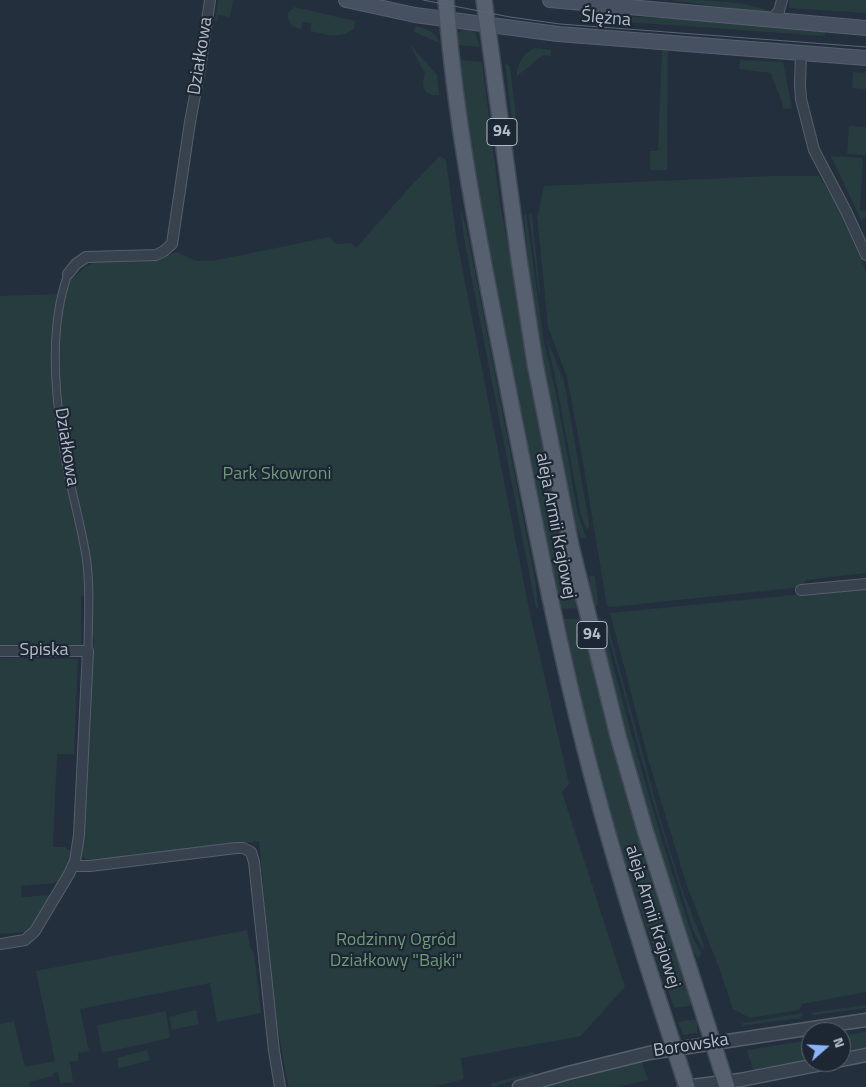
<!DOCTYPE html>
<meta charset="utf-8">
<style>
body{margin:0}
#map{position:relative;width:866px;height:1087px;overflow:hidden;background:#242f3e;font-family:"Titillium Web",sans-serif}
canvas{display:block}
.north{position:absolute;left:801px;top:1022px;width:50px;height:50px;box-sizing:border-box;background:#1d2633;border:1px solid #59626f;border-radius:50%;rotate:71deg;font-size:14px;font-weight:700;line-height:20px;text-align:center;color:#b4bcc9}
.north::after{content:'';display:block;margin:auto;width:18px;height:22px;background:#8ab4f8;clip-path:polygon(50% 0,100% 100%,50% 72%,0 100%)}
</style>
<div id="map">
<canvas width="866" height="1087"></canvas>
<div class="north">N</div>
</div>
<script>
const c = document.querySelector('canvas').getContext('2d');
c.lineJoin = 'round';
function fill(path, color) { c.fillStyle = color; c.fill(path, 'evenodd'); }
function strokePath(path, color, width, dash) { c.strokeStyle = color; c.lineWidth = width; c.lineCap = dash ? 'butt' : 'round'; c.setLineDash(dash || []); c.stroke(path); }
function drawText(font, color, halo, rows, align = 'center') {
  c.font = font + ' "Titillium Web",sans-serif'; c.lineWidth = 4.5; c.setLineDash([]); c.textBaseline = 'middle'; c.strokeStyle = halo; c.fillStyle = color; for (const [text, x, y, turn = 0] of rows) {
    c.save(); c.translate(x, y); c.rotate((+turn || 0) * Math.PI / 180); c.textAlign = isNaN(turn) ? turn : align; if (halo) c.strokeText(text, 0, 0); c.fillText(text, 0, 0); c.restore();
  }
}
fill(new Path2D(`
 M218 0H233L230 17 218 15 217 22H215Z
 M670 0C703 0 739 0 770 11L762 13Z
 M789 0H866V13L789 8Z
 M294 7 355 21 354 29C338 40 327 34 310 31L311 23 303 22 301 29C292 27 287 23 288 13Z
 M587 14 616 17 673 18 825 31V36L587 19Z
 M536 24 605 32 824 46 823 49C728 43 632 36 536 26Z
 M415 26C426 28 436 32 440 43L414 32Z
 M464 29 475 32 480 47 458 45V33Z
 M409 43 437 75 439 95H431C422 90 422 83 425 74Z
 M535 48 551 50V56L543 55 517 76C516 64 525 52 535 48Z
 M662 51H668L667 170H650V151H658Z
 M459 60 482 62 500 204 579 608 558 609 540 523 473 168Z
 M740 60 783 62 792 108 783 109C782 96 774 86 771 73L739 69Z
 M505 63 510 66 519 143H515Z
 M853 72 866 73V89L852 88Z
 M849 126 866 127V155L847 154Z
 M440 156 446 160 456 236 529 609 569 784 562 792 625 987 581 1036 461 1058 464 1079 433 1087H289C271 1007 267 923 259 841L90 862 82 856 86 763 94 640 92 633 91 595 81 596V648L0 647V296L57 294 66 291 70 281 86 266 100 261 158 260 176 252 197 261H212L330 237 336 244 351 243 356 248 409 188Z
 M831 156 863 158 860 210 866 211V217L861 220Z
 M772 176H819L836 203 866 271V573L806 580 801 587 612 607 607 606 584 468 567 377 548 327 537 215H538L544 186Z
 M461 213H462L467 231 535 579 538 609 536 607 532 587 464 239Z
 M526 213 544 342 557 398 578 515 586 537 581 539 572 516 538 340 531 292 524 216Z
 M529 213 532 215 540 294 539 295Z
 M546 337 564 381 589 523V528L586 529 581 515 555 376Z
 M589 576H595L598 600 597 606H592Z
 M866 588V992L802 1004 799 1010 750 1018 733 1009 718 965 687 886 649 762 610 613Z
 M595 618H601C628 726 658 832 693 938L701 953 698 959 687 939 681 922 638 784Z
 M560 619H581L624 783 693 1005 674 1008 619 847 602 786Z
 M604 619H606L660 818 681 886 704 945 703 950 693 930 653 801Z
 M0 658 78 659 74 754H57L53 847H65L73 853C69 864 66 879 54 883L21 886 22 897 51 895 41 913 25 934 23 932 0 934Z
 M247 930 250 947 253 950 255 960 261 1013 217 1022 210 983 80 1009 89 1051 78 1053 79 1061 70 1062 73 1082 60 1083 58 1072 53 1073V1076L29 1082 30 1087H0V1024L14 1021 25 1067 55 1061 36 971Z
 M866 1005V1008L814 1015 810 1013Z
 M196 1010 199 1024 172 1030 169 1017Z
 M166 1011 170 1038 102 1053 97 1025Z
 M803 1013 800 1018 741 1026 743 1023Z
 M697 1019V1033L683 1035 678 1022Z
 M866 1032V1048L841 1053V1036Z
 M811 1040V1059L753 1070 747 1050Z
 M147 1050 150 1060 119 1068 117 1058Z
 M641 1060 648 1080 617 1087H544Z
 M533 1072 536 1074 493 1087 490 1084Z`), '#263c3f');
const pedestrian = new Path2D(`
 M68 274C47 332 56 403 66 463 72 494 81 525 86 556 91 587 88 620 88 651`);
const minor = new Path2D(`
 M771 20 779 11 782 0
 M801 53 800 84 801 99 814 150 846 211 866 255
 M68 274 76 264 86 257 156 255 164 251 172 244 190 122 200 69 210 0
 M801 590 866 584
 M0 651H88L79 835 75 861 69 874 35 931 25 940 0 944
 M73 866H90L236 848H243L251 852 254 862 274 1051 280 1087`);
const tertiary = new Path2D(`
 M841 1060 866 1055
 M519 1087 568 1073 649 1053 866 1020
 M684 1087 740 1080 832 1062`);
const secondary = new Path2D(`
 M346 0 415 15 558 34 866 58
 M550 0 866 28`);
const primary = new Path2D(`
 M446 0C456 136 485 270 511 404 534 519 556 635 585 749 614 863 650 975 687 1087
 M484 0 519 259 535 363 571 546 618 736 645 830 727 1087`);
strokePath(pedestrian, '#565f6c', 9);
strokePath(minor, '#565f6c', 12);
strokePath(tertiary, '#565f6c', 15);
strokePath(secondary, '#565f6c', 16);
strokePath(primary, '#414a57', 18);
strokePath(pedestrian, '#38414e', 7);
strokePath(minor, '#38414e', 10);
strokePath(tertiary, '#38414e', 12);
strokePath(secondary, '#465061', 14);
strokePath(primary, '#56606e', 15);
strokePath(new Path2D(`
 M423 0 510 17 560 24 866 47`), '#5a6575', 1);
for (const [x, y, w] of [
 [502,132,30],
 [592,635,30]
]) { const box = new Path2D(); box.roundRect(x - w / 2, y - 13.5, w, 27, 4); c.fillStyle = '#1d2633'; c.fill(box); strokePath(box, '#b4bcc9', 1); }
drawText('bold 16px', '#b4bcc9', null, [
 ["94",502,132],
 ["94",592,635]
]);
drawText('18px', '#b4bcc9', '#1d2633', [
 ["Ślężna",606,19,5],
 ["Działkowa",201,56,-81],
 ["Działkowa",66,447,81],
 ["aleja Armii Krajowej",555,526,79],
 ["Spiska",44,651],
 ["aleja Armii Krajowej",652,917,73],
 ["Borowska",691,1046,-9]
]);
drawText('18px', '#6b9a76', '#1d2633', [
 ["Park Skowroni",277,475],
 ["Rodzinny Ogród",396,941],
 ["Działkowy \"Bajki\"",396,962]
]);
</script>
